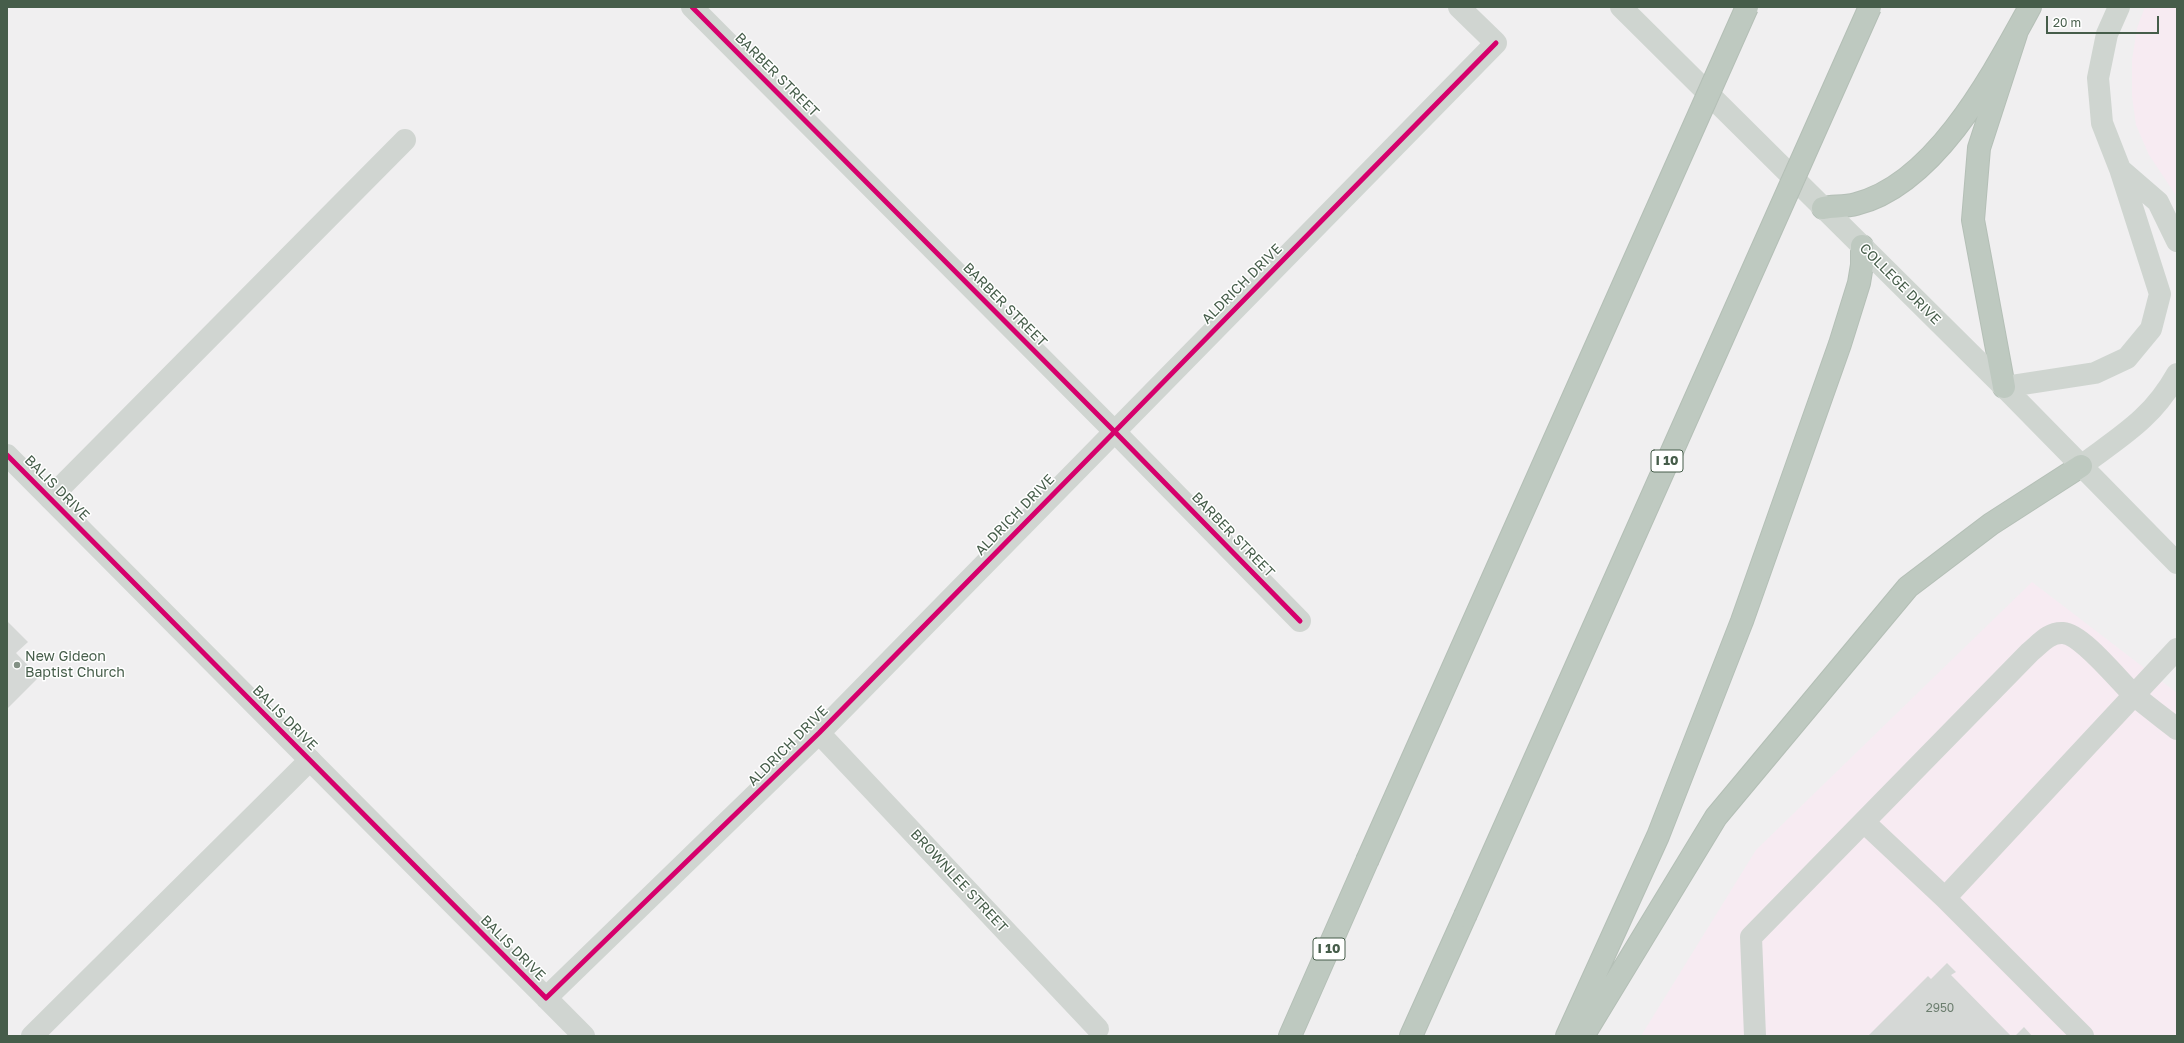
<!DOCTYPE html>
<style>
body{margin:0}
#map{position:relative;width:2184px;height:1043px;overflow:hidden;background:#f0eff0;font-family:"Golos Text",sans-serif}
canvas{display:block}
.frame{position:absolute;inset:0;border:8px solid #465d4a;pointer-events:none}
.scale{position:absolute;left:2046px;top:16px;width:113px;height:18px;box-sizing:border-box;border:2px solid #465d4a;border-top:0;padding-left:5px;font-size:12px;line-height:14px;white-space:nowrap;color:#465d4a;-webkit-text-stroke:3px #fff;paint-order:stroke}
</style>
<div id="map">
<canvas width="2184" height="1043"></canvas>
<div class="frame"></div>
<div class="scale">20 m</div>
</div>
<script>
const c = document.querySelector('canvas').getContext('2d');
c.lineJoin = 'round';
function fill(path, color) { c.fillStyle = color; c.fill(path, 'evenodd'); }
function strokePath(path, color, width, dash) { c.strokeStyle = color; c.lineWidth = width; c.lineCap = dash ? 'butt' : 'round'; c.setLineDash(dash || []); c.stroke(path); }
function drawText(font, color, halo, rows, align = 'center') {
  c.font = font + ' "Golos Text",sans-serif'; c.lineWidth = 3; c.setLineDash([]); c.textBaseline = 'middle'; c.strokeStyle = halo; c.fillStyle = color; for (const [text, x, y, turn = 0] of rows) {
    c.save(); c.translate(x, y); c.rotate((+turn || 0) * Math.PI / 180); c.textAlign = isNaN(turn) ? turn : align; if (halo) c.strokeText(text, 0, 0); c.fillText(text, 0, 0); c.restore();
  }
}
fill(new Path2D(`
 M2145 7H2177V197L2149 155 2136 125 2132 96V60L2137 28Z
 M2032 582 2177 693V1036H1641L1756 850Z`), '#f7ebf2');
fill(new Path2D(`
 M7 621 28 642 16 653 39 677 7 709Z
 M1947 963 1956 972 1951 975 2011 1036H1868L1928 976 1931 979Z
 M2024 1027 2032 1036H2015Z`), '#d5d8d6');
const highway = new Path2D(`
 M1823 208C1833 206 1845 207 1856 204 1936 184 1993 74 2030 7
 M2004 387 1973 220 1979 148 2016 34
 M1290 1036 1367 861
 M1411 1036 1465 916
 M1567 1036 1658 836 1742 621 1840 344 1859 283 1862 265V246
 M1583 1036 1716 817 1908 587 1991 524 2081 466`);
strokePath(highway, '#b4bfb6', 24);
strokePath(new Path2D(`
 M50 498 405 140
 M1864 822 1945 898
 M32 1036 310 760
 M1755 1036 1751 937 2030 652C2040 644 2049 632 2063 633 2082 634 2119 681 2134 695 2148 707 2163 718 2177 729
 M2083 1036 1945 898 2177 649`), '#d0d5d1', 22);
strokePath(new Path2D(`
 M692 7 1114 431 1300 621
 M7 455 584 1036
 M819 733 1098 1029
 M546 998 819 733 1496 43 1459 7`), '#d0d5d1', 22);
strokePath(new Path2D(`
 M1621 7 2004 387 2177 563
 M2121 170 2158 202 2177 241
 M2004 387 2095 373 2127 358 2151 329 2160 294 2120 169 2102 123 2100 100 2098 78 2107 34 2119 7
 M2081 466C2121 436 2152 419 2177 374`), '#cfd5d0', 22);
strokePath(highway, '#bec9c0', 22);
const highwayBridge = new Path2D(`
 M1367 861 1747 7
 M1465 916 1870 7`);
strokePath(highwayBridge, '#b4bfb6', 24, []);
strokePath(highwayBridge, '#bec9c0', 22);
strokePath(new Path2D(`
 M692 7 1114 431 1300 621
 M7 455 546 998 819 733 1496 43`), '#d6006c', 5);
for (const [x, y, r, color] of [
 [17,665,4,"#829084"]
]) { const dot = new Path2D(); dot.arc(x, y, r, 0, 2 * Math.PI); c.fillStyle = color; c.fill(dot); strokePath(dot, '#fff', 1.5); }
drawText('12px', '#6c7e6f', null, [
 ["2950",1940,1008]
]);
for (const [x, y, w] of [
 [1667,461,32],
 [1329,949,32]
]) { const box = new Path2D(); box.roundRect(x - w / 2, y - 11, w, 22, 3); c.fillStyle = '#fff'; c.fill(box); strokePath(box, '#465d4a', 1); }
drawText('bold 13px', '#465d4a', null, [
 ["I 10",1667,461],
 ["I 10",1329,949]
]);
drawText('14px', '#465d4a', '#fff', [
 ["BARBER STREET",777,75,45],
 ["ALDRICH DRIVE",1242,284,-45],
 ["COLLEGE DRIVE",1900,284,45],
 ["BARBER STREET",1005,305,45],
 ["BALIS DRIVE",57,488,45],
 ["ALDRICH DRIVE",1015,515,-46],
 ["BARBER STREET",1233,535,46],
 ["BALIS DRIVE",285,718,45],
 ["ALDRICH DRIVE",788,746,-45],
 ["BROWNLEE STREET",959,881,47],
 ["BALIS DRIVE",513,948,45]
]);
drawText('14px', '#465d4a', '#fff', [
 ["New Gideon",25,657],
 ["Baptist Church",25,673]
], 'left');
</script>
